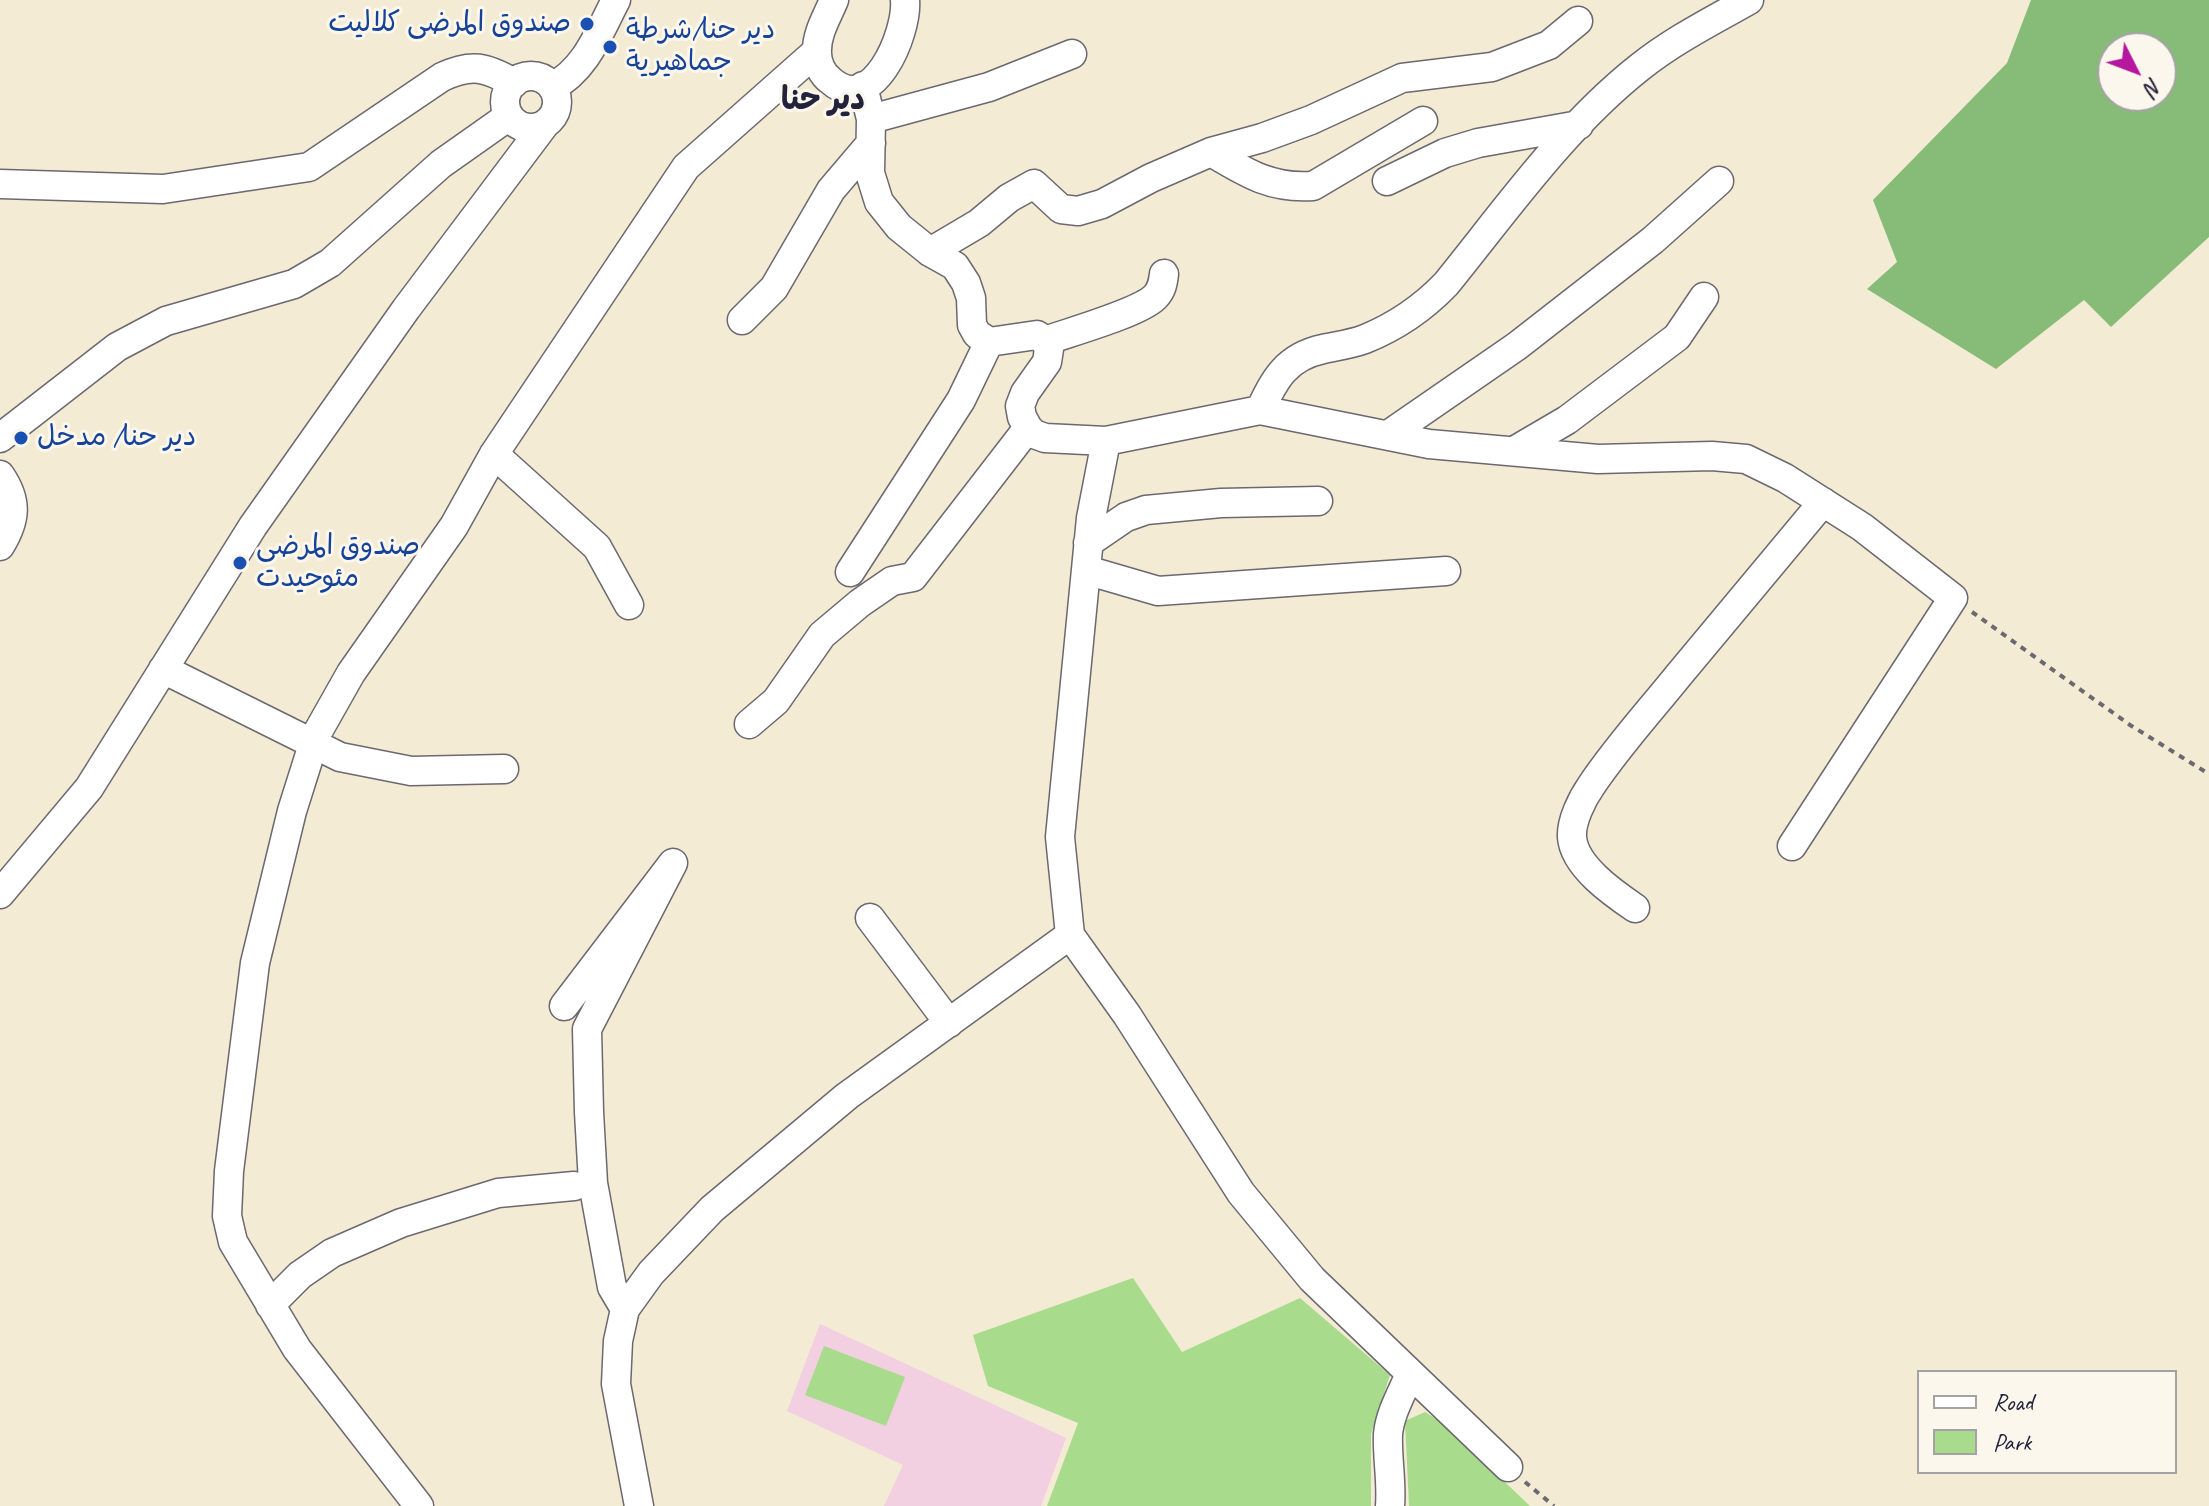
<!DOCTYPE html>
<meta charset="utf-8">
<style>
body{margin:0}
#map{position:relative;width:2209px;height:1506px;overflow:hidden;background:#f3ebd3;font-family:Caveat,sans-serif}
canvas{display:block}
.legend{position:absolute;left:1917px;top:1370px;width:260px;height:104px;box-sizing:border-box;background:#fbf7ec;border:2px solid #a4a2a5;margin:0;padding:10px 14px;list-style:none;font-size:24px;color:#22223b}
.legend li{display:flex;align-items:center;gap:16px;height:40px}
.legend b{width:40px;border:2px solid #a4a2a5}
.north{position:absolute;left:2097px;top:32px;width:80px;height:80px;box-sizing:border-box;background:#fbf7ec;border:2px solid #a4a2a5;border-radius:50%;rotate:132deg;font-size:22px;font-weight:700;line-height:32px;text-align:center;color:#22223b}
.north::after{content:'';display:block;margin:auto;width:28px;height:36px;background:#b5179e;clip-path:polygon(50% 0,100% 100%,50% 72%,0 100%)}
</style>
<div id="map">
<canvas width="2209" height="1506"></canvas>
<ul class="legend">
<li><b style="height:10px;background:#fff"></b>Road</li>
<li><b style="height:22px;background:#a8dc8c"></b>Park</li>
</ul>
<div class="north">N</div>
</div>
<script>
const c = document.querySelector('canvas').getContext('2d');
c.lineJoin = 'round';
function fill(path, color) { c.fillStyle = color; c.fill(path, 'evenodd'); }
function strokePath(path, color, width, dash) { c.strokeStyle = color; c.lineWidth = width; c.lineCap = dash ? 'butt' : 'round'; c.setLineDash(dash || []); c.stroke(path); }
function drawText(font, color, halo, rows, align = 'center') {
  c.font = font + ' Caveat,"Playpen Sans Arabic",sans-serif'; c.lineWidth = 6; c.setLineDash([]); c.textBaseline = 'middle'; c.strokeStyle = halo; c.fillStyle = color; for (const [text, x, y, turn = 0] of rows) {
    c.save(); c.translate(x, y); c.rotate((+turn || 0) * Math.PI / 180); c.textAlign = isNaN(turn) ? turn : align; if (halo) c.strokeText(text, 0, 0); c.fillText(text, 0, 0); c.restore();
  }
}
fill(new Path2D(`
 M820 1324 1066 1438 1041 1506H884L903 1465 787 1411Z`), '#f2cfe1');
fill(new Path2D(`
 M1133 1278 1182 1352 1300 1298 1390 1375 1371 1434V1506H1047L1078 1423 988 1386 973 1335Z
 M824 1346 905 1377 886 1426 805 1395Z
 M1425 1412 1445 1425 1530 1506H1409L1405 1421Z`), '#a8dc8c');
fill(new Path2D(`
 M2031 0H2209V237L2111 327 2084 300 1996 369 1867 289 1897 262 1873 200 2007 63ZM2113 48H2161V96H2113Z`), '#86bc78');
const minor = new Path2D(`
 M834 0C827 17 816 34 817 53 817 63 822 74 830 80 872 119 908 33 905 0
 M505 102a26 26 0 1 1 52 0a26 26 0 1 1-52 0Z
 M863 86 871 119 870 173 879 202 899 227 930 252 955 266 966 283 971 298 972 325 977 334 989 342 1037 335 1045 341 1049 349 1047 362 1025 393 1020 406 1022 417 1028 428 1034 434 1045 438 1106 441 1260 410 1429 444 1598 459 1712 456 1746 459 1785 478 1862 527 1953 598 1792 846
 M552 87C586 70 599 32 616 0
 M871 119 989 87 1072 54
 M1211 152C1246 173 1271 189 1313 186L1423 121
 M1387 181 1445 153 1478 143 1579 125
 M0 184 163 189 309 167 442 77C472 63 486 67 514 83
 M930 252 979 223 1009 198 1034 184 1061 209 1078 211 1102 204 1151 178 1211 152 1262 138 1311 120 1402 78 1492 67 1549 45 1578 21
 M742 320 774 288 831 190 871 143
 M1045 341C1070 332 1139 313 1155 297 1162 290 1163 282 1164 274
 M1260 410C1275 379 1286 357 1323 349 1337 346 1352 344 1365 339 1397 326 1422 309 1446 284 1506 210 1564 127 1640 67 1674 40 1712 21 1749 0
 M1388 435 1517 346 1653 240 1719 181
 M0 438 117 347 166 321 294 284 330 263 441 164 509 116
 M1106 441 1091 518 1060 837 1070 935 1127 1015 1241 1193 1312 1279 1508 1467
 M1514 451 1567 420 1677 337 1704 297
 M494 454 597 547 629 605
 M0 475C18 501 16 520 0 546
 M1088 543 1126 517 1146 510 1221 503 1318 501
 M1086 570 1158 591 1446 571
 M850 572 961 400 989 342
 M163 669 340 757 411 771 504 769
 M749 724 776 701 822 635 860 603 892 581 913 577 1028 428
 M0 894 89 788 253 526 406 309 545 124
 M1635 908C1613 893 1574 866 1572 837 1571 821 1582 799 1591 786 1617 747 1649 712 1678 676 1726 618 1775 560 1823 502
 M870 918 949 1023
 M564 1006 673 863 587 1029 589 1112 593 1183 612 1287 625 1309
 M270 1305 300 1275 332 1253 401 1223 498 1193 574 1186
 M419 1506 297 1349 233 1242 227 1216 229 1171 255 963 292 811 316 735 351 673 454 526 494 454 686 167 817 51
 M639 1506 616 1384 618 1341 625 1309 651 1273 712 1209 847 1096 1070 935
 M1390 1506C1392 1482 1387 1458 1388 1434 1390 1413 1402 1393 1410 1374`);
strokePath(minor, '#6b6870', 31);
strokePath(new Path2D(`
 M1972 612 2130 725 2209 774
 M1525 1482 1554 1506`), '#6b6870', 4, [6, 6]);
strokePath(minor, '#fff', 28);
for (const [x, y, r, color] of [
 [587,24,8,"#1a4fb4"],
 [610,47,8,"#1a4fb4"],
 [21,438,8,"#1a4fb4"],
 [240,563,8,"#1a4fb4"]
]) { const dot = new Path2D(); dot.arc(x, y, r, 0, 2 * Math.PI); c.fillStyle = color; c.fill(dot); strokePath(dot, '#fbf7ec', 3); }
drawText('28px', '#164399', '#fbf7ec', [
 ["صندوق المرضى كلاليت",571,24,"right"],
 ["دير حنا/شرطة",626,31],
 ["جماهيرية",626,63],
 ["دير حنا/ مدخل",37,438],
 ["صندوق المرضى",256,547],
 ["مئوحيدت",256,579]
], 'left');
drawText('bold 32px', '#22223b', '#fbf7ec', [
 ["دير حنا",823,101]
]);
</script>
